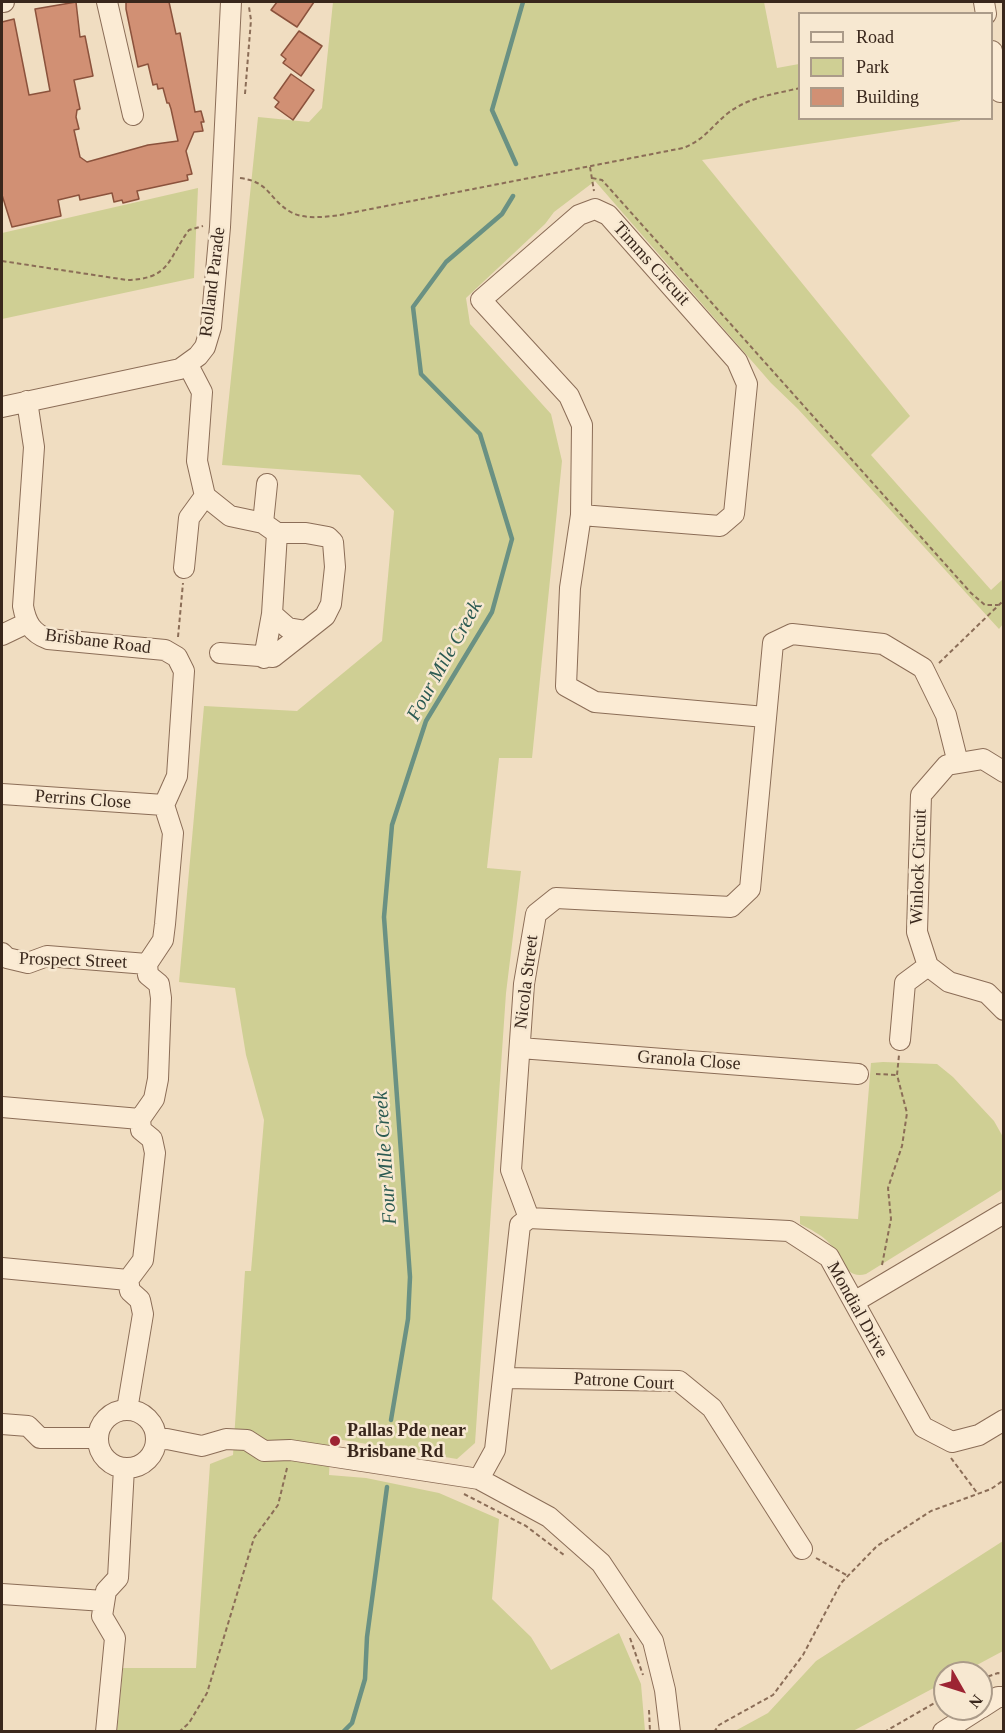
<!DOCTYPE html>
<style>
body{margin:0}
#map{position:relative;width:1005px;height:1733px;overflow:hidden;background:#f0ddc1;font-family:"Times New Roman",serif}
canvas{display:block}
.frame{position:absolute;inset:0;border:3px solid #39271c;pointer-events:none}
.legend{position:absolute;left:798px;top:12px;width:195px;height:108px;box-sizing:border-box;background:#f7e8d1;border:2px solid #ab9b89;margin:0;padding:8px 10px;list-style:none;font-size:18px;color:#39271c}
.legend li{display:flex;align-items:center;gap:12px;height:30px}
.legend b{width:30px;border:2px solid #ab9b89}
.north{position:absolute;left:933px;top:1661px;width:60px;height:60px;box-sizing:border-box;background:#f7e8d1;border:2px solid #ab9b89;border-radius:50%;rotate:129deg;font-size:16px;font-weight:700;line-height:24px;text-align:center;color:#39271c}
.north::after{content:'';display:block;margin:auto;width:21px;height:27px;background:#9d2433;clip-path:polygon(50% 0,100% 100%,50% 72%,0 100%)}
</style>
<div id="map">
<canvas width="1005" height="1733"></canvas>
<div class="frame"></div>
<ul class="legend">
<li><b style="height:8px;background:#fbebd4"></b>Road</li>
<li><b style="height:16px;background:#cfcf94"></b>Park</li>
<li><b style="height:16px;background:#d19074"></b>Building</li>
</ul>
<div class="north">N</div>
</div>
<script>
const c = document.querySelector('canvas').getContext('2d');
c.lineJoin = 'round';
function fill(path, color) { c.fillStyle = color; c.fill(path, 'evenodd'); }
function strokePath(path, color, width, dash) { c.strokeStyle = color; c.lineWidth = width; c.lineCap = dash ? 'butt' : 'round'; c.setLineDash(dash || []); c.stroke(path); }
function drawText(font, color, halo, rows, align = 'center') {
  c.font = font + ' "Times New Roman",serif'; c.lineWidth = 5; c.setLineDash([]); c.textBaseline = 'middle'; c.strokeStyle = halo; c.fillStyle = color; for (const [text, x, y, turn = 0] of rows) {
    c.save(); c.translate(x, y); c.rotate((+turn || 0) * Math.PI / 180); c.textAlign = isNaN(turn) ? turn : align; if (halo) c.strokeText(text, 0, 0); c.fillText(text, 0, 0); c.restore();
  }
}
fill(new Path2D(`
 M333 2H764L777 68 799 64 800 118 960 119V121L702 160 910 416 871 455 991 590 1003 579V624L999 629 798 409 771 383 595 181 554 212 545 224 466 298 470 324 551 414 562 461 532 758H499L487 868 521 871 506 993 475 1443 457 1459 331 1438 329 1475 366 1478 439 1493 499 1519 492 1599 531 1637 551 1670 619 1633 641 1684 645 1731 117 1732 123 1668H196L210 1464 233 1455 245 1271H251L264 1120 246 1055 235 988 179 982 204 706 297 711 382 641 394 511 360 475 222 465 258 117 309 122 322 108Z
 M198 188 194 278 2 319V233Z
 M883 1062 937 1064 953 1077 994 1121 1003 1137V1189L866 1274C844 1280 843 1256 829 1243 822 1235 810 1229 800 1224V1216L858 1219 871 1063Z
 M1003 1541V1651L962 1673H945V1682L853 1731H735L768 1713 816 1661Z`), '#cfcf94');
strokePath(new Path2D(`
 M516 164 492 110 523 2
 M391 1420 408 1319 410 1277 384 917 392 825 426 721 492 612 512 539 480 434 421 374 413 307 446 262 502 214 513 196
 M343 1732 352 1723 365 1679 367 1637 387 1487`), '#6a9183', 4.5);
const building = new Path2D(`
 M76 2 80 37 85 36 93 76 74 80 80 109 77 110 76 117 79 129 74 130 80 157 87 162 148 145 178 141 171 109 169 103H167L163 88 158 89 157 84 153 85 148 64 138 67 126 9V2H169L176 34 180 33 195 112 201 111 204 122H201L203 131 194 132 186 151 192 174 187 175 188 180 137 191 139 199 123 203 122 200 114 202 112 193 80 200 79 195 58 200 61 216 12 227 2 195V22L14 19 29 95 50 91 35 9Z
 M277 2H314L297 27 271 10Z
 M299 31 322 46 301 76 283 63 286 59 281 55Z
 M291 74 314 90 293 120 275 107 279 102 274 98Z`);
fill(building, '#d19074');
strokePath(building, '#8b523c', 1.5);
const minor = new Path2D(`
 M2 2H4
 M107 2 133 115
 M984 2 986 14
 M992 51 1000 92
 M188 365 202 392 197 461 205 496
 M27 401 34 447 23 606C26 623 32 633 48 639L165 650 177 657 184 671 177 776 164 805 173 833 165 924 163 940 147 964 148 975 159 984 161 998 158 1079 154 1099 140 1119 141 1130 152 1139 155 1153 143 1260 128 1280 130 1291 140 1300 143 1314 127 1410
 M2 407 180 369 198 356 205 347 211 327 220 227 231 2
 M205 496 230 516 263 523 277 533H306L328 537 333 542 335 567 331 604 325 616 306 631 288 628 272 614 277 533
 M581 515 720 526 734 514 747 384 737 361 608 215 595 209 579 215 481 300 569 396 582 425 581 515 570 588 566 686 595 702 765 717
 M263 523 267 484
 M184 568 189 518 205 496
 M2 635 27 623
 M220 653 273 657 306 631
 M264 658 272 614
 M1004 772 983 759 947 765 921 795 917 932 928 966 949 982 987 993 1004 1010
 M2 794 164 805
 M2 953 7 958 28 963 47 956 147 964
 M900 1040 905 983 928 966
 M520 1048 858 1074
 M2 1107 140 1119
 M529 1218 789 1231 829 1257 923 1427 952 1442 979 1435 1004 1420
 M2 1268 128 1280
 M854 1302 1004 1213
 M504 1378 679 1381 712 1408 802 1549
 M98 1439a29 29 0 1 1 58 0a29 29 0 1 1-58 0Z
 M2 1424 28 1426 40 1438H98
 M157 1440 167 1439 202 1446 226 1439 247 1440 264 1451 290 1450 479 1479 549 1517 601 1563 653 1641 665 1690 670 1732
 M479 1479 495 1450 520 1225 529 1218 511 1170 524 984 536 914 556 898 731 907 750 889 773 643 792 634 883 644 923 668 946 715 958 763
 M2 1594 104 1601
 M981 1708 998 1697H1004
 M106 1732 115 1638 102 1616 106 1591 118 1578 124 1468
 M943 1732 979 1709`);
strokePath(minor, '#8b6d57', 22);
strokePath(new Path2D(`
 M245 94 251 20 249 7
 M590 167 594 191
 M240 178C270 182 268 198 289 211 303 220 324 217 340 215L683 148C703 141 712 126 728 113 749 97 775 94 800 88
 M592 178 602 180 971 593 985 605H998
 M2 261 127 280C171 279 168 258 189 230L203 226
 M178 637 183 583
 M939 663 1004 600
 M876 1074 897 1075
 M882 1265 891 1219 888 1188 902 1146 907 1113 897 1075 899 1055
 M951 1458 978 1494
 M140 1474 150 1463 161 1457
 M464 1494 526 1526 564 1555
 M816 1558 848 1576
 M630 1638 643 1675
 M981 1679 998 1673 1004 1675
 M649 1710 650 1732
 M179 1732 189 1723 207 1693 254 1538 278 1505 287 1468
 M714 1732 719 1725 773 1695 803 1655 841 1583 877 1546 931 1511 991 1489 1004 1480
 M884 1732 945 1697`), '#8b6d57', 2, [4.5, 3]);
strokePath(minor, '#fbebd4', 20);
for (const [x, y, r, color] of [
 [335,1441,6,"#9d2433"]
]) { const dot = new Path2D(); dot.arc(x, y, r, 0, 2 * Math.PI); c.fillStyle = color; c.fill(dot); strokePath(dot, '#f7e8d1', 2); }
drawText('18px', '#39271c', '#f7e8d1', [
 ["Timms Circuit",651,264,48],
 ["Rolland Parade",213,282,-83],
 ["Brisbane Road",98,642,7],
 ["Perrins Close",83,800,4],
 ["Winlock Circuit",919,867,-88],
 ["Prospect Street",73,961,2],
 ["Nicola Street",527,982,-83],
 ["Granola Close",689,1061,4],
 ["Mondial Drive",857,1310,61],
 ["Patrone Court",624,1382,3]
]);
drawText('bold 18px', '#39271c', '#f7e8d1', [
 ["Pallas Pde near",347,1431],
 ["Brisbane Rd",347,1452]
], 'left');
drawText('italic 20px', '#2b5a52', '#f7e8d1', [
 ["Four Mile Creek",445,661,-61],
 ["Four Mile Creek",386,1158,-94]
]);
</script>
